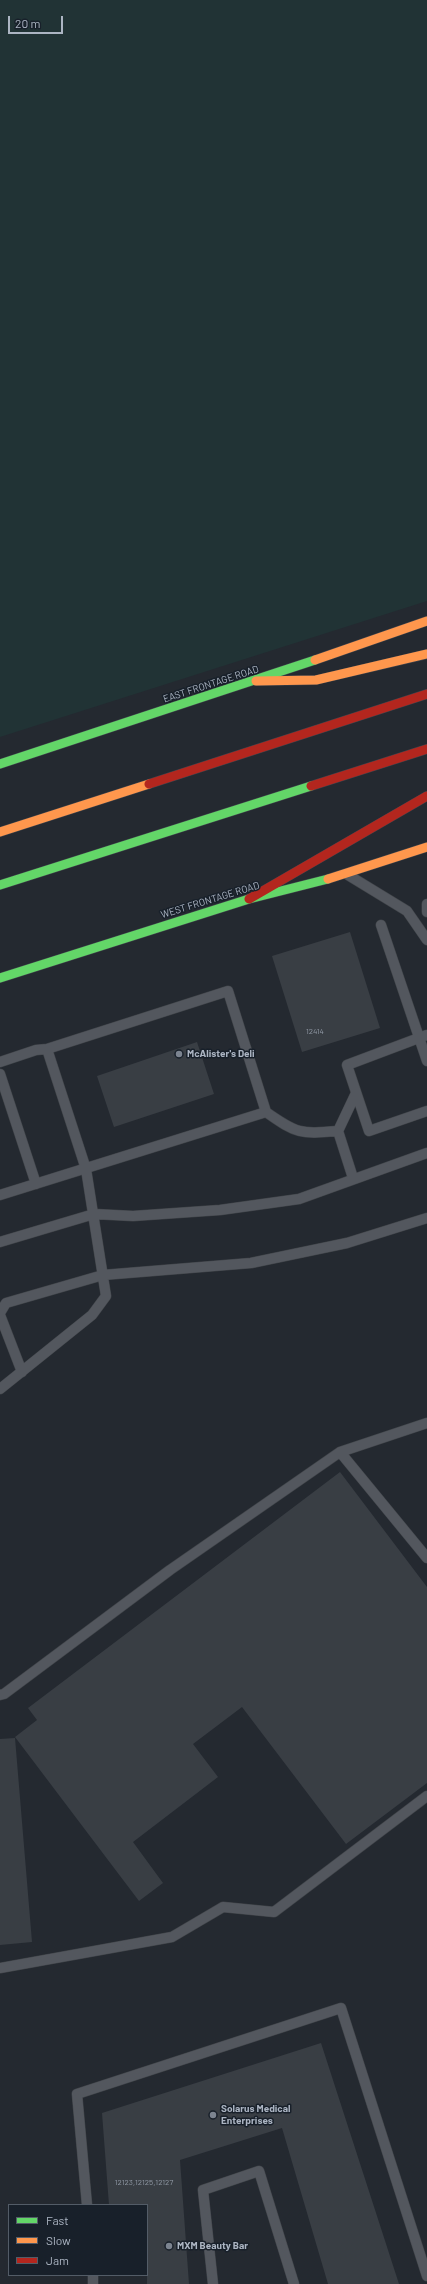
<!DOCTYPE html>
<style>
body{margin:0}
#map{position:relative;width:427px;height:2284px;overflow:hidden;background:#242930;font-family:Barlow,sans-serif}
canvas{display:block}
.legend{position:absolute;left:8px;top:2204px;width:140px;height:72px;box-sizing:border-box;background:#18202a;border:1px solid #535c67;margin:0;padding:5px 7px;list-style:none;font-size:12px;color:#acb5c3}
.legend li{display:flex;align-items:center;gap:8px;height:20px}
.legend b{width:20px;border:1px solid #535c67}
.scale{position:absolute;left:8px;top:16px;width:55px;height:18px;box-sizing:border-box;border:2px solid #acb5c3;border-top:0;padding-left:5px;font-size:12px;line-height:14px;white-space:nowrap;color:#acb5c3;-webkit-text-stroke:3px #18202a;paint-order:stroke}
</style>
<div id="map">
<canvas width="427" height="2284"></canvas>
<ul class="legend">
<li><b style="height:5px;background:#63d668"></b>Fast</li>
<li><b style="height:5px;background:#ff974d"></b>Slow</li>
<li><b style="height:5px;background:#b3261e"></b>Jam</li>
</ul>
<div class="scale">20 m</div>
</div>
<script>
const c = document.querySelector('canvas').getContext('2d');
c.lineJoin = 'round';
function fill(path, color) { c.fillStyle = color; c.fill(path, 'evenodd'); }
function strokePath(path, color, width, dash) { c.strokeStyle = color; c.lineWidth = width; c.lineCap = dash ? 'butt' : 'round'; c.setLineDash(dash || []); c.stroke(path); }
function drawText(font, color, halo, rows, align = 'center') {
  c.font = font + ' Barlow,sans-serif'; c.lineWidth = 3; c.setLineDash([]); c.textBaseline = 'middle'; c.strokeStyle = halo; c.fillStyle = color; for (const [text, x, y, turn = 0] of rows) {
    c.save(); c.translate(x, y); c.rotate((+turn || 0) * Math.PI / 180); c.textAlign = isNaN(turn) ? turn : align; if (halo) c.strokeText(text, 0, 0); c.fillText(text, 0, 0); c.restore();
  }
}
fill(new Path2D(`
 M0 0H427V601L0 737Z`), '#213335');
fill(new Path2D(`
 M350 932 380 1028 302 1052 272 956Z
 M197 1042 214 1094 114 1127 97 1076Z
 M340 1472 427 1587V1783L346 1844 242 1707 193 1744 218 1777 133 1842 163 1883 139 1901 15 1737 37 1720 28 1708Z
 M15 1738 32 1942 0 1945V1739Z
 M321 2043 399 2284H328L282 2128 180 2160 189 2284H147V2205H109L102 2113Z`), '#393e44');
const lane = new Path2D(`
 M348 875 407 911 427 940
 M427 904V912
 M381 925 427 1061
 M427 1035 347 1065 369 1131 427 1111
 M0 1062 36 1050 47 1049
 M0 1074 36 1184
 M266 1112C297 1134 300 1134 338 1131
 M353 1178 338 1131 356 1093
 M0 1195 266 1112 228 991 47 1049 86 1169 106 1296 92 1315 0 1389
 M0 1242 94 1214 133 1216 220 1210 299 1199 427 1153
 M0 1313 6 1303 103 1275 251 1263 347 1243 427 1218
 M0 1315 22 1372
 M340 1452 427 1558
 M0 1695 4 1694 170 1570 340 1452 427 1423
 M0 1968 172 1937 223 1907 274 1912 427 1796
 M87 2205 77 2094 341 2008 427 2276
 M93 2275V2284
 M213 2284 203 2190 259 2171 294 2284`);
const fast = new Path2D(`
 M0 764 315 660
 M0 885 311 786
 M0 978 249 899 328 879`);
const slow = new Path2D(`
 M315 660 427 621
 M256 681 316 680 427 654
 M0 832 149 784
 M328 879 427 847`);
const jam = new Path2D(`
 M149 784 427 694
 M311 786 427 749
 M249 899 427 796`);
strokePath(lane, '#404449', 11);
strokePath(fast, '#41454d', 10);
strokePath(slow, '#41454d', 10);
strokePath(jam, '#41454d', 10);
strokePath(lane, '#53575e', 10);
strokePath(fast, '#63d668', 9);
strokePath(slow, '#ff974d', 9);
strokePath(jam, '#b3261e', 9);
for (const [x, y, r, color] of [
 [179,1054,4,"#7c8490"],
 [213,2115,4,"#7c8490"],
 [169,2246,4,"#7c8490"]
]) { const dot = new Path2D(); dot.arc(x, y, r, 0, 2 * Math.PI); c.fillStyle = color; c.fill(dot); strokePath(dot, '#18202a', 1.5); }
drawText('8px', '#8f97a3', null, [
 ["12414",315,1031],
 ["12123,12125,12127",144,2182]
]);
drawText('10px', '#acb5c3', '#18202a', [
 ["EAST FRONTAGE ROAD",211,684,-18],
 ["WEST FRONTAGE ROAD",210,900,-17]
]);
drawText('bold 10px', '#acb5c3', '#18202a', [
 ["McAlister's Deli",187,1054],
 ["Solarus Medical",221,2109],
 ["Enterprises",221,2121],
 ["MXM Beauty Bar",177,2246]
], 'left');
</script>
